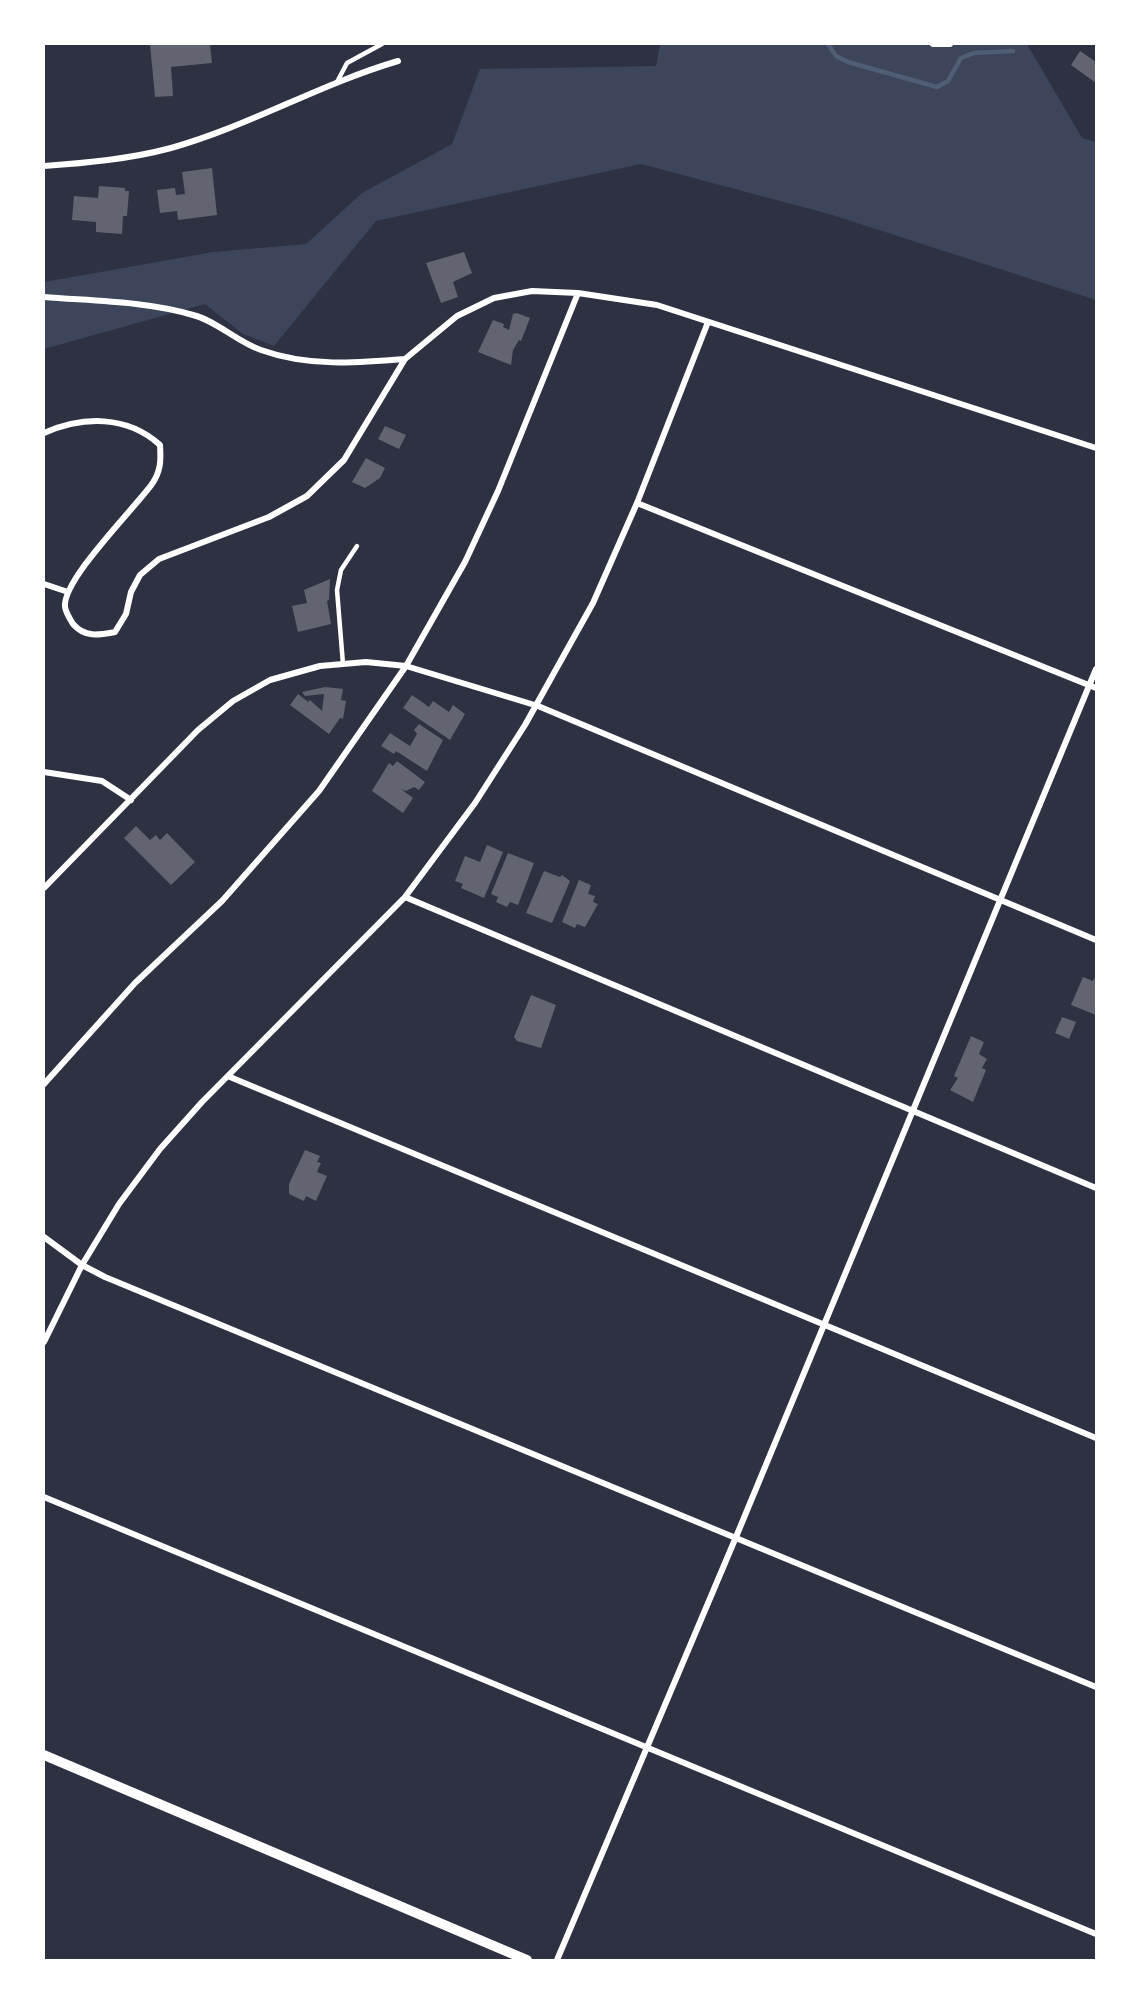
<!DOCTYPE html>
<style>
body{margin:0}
#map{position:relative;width:1140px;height:2004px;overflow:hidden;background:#2d3142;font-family:"Titillium Web",sans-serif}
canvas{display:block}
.frame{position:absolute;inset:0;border:45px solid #fff;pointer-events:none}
</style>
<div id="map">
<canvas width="1140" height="2004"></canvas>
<div class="frame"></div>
</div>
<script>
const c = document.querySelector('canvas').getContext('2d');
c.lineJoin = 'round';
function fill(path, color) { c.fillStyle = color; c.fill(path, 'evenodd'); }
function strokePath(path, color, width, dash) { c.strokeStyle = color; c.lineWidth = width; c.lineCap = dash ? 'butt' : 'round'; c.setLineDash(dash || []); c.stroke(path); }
fill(new Path2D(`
 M660 44H1027L1082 138 1096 142V300L829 214 641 164 376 221 274 346 243 334 205 304 44 349V282L213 252 306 244 362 193 452 144 480 69 656 66Z`), '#3c4559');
strokePath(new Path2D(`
 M828 44 836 56 848 62 937 87 948 81 961 58 974 53 1013 51`), '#4f5d75', 4.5);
fill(new Path2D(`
 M150 44H210L212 63 171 67 173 96 155 97Z
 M1080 51 1096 62V83L1071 65Z
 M212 168 217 215 178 220 177 211 160 213 157 190 175 188 176 195 185 194 182 172Z
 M99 186 125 188V191H129L127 216H123L122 234 96 232V222L72 220 74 196 98 198Z
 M464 252 472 273 453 282 458 297 441 303 426 263Z
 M517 313 530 318 521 341 519 340 513 350 511 365 478 352 493 320 504 324 503 327 509 330 513 314Z
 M385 426 406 435 399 449 378 439Z
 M366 458 385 468 380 478 365 488 352 482Z
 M330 579 329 600 327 601 331 624 298 632 292 606 307 603 304 590Z
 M325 687 343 689 341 700 346 701 343 719 340 718 329 734 290 705 298 694 308 702 310 700 322 711 324 694 305 696 302 692Z
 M412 695 429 707 433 701 449 712 453 705 465 714 450 740 403 708Z
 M419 724 443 740 427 771 396 751 394 754 381 746 390 733 410 746 417 734 414 730Z
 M397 761 425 782 419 790 414 787 406 791 401 789 413 798 403 813 372 791 389 763 393 766Z
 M136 826 150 840 156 835 160 840 167 833 195 862 171 885 124 838Z
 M487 845 503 852 484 898 461 888 463 884 455 881 465 856 480 862Z
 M508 853 534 863 518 905 510 902 507 907 496 902 498 897 491 894Z
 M544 871 560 877 562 875 570 881 552 923 526 913Z
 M579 880 591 885 588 894 595 896 593 902 598 904 585 927 577 924 575 928 562 922Z
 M1083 977 1093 981 1094 978 1096 979V1015L1071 1005Z
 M531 995 556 1005 541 1048 517 1041 514 1037Z
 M1062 1017 1076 1022 1069 1039 1055 1033Z
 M971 1036 984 1042 979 1054 987 1059 982 1068 986 1070 973 1102 950 1090 958 1078 954 1076Z
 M305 1150 320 1156 317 1162 321 1163 317 1172 327 1176 316 1201 306 1196 304 1201 289 1194V1184Z`), '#626471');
strokePath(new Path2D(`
 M337 82 347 63 382 44
 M343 664 337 590 341 570 357 546`), '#fff', 4.5);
strokePath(new Path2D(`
 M933 44H950
 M44 166C86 163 130 159 171 148 249 126 320 84 398 61
 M44 297C93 301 145 301 193 315 217 321 237 342 261 350 308 367 357 363 405 359
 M44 433C83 416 127 415 160 445 161 460 161 471 152 484 134 509 62 580 65 607 66 613 70 619 73 624 85 638 99 635 115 632L126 614 131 592 140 575 159 559 269 517 307 496 344 460 405 359 457 316 494 298 532 291 578 293 657 305 1096 448
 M637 503 1096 688
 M44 584 68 592
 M44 772 102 781 131 800
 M44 888 198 730 233 701 270 680 320 666 366 662 406 666 538 706 1096 940
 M405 897 1096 1188
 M230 1077 1096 1438
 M44 1084 135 983 222 901 319 791 406 666 465 562 498 491 578 293
 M44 1237 82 1265 105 1277 1096 1687
 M44 1342 82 1265 119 1204 160 1149 202 1102 405 897 475 803 525 725 593 603 637 503 708 322
 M44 1497 1096 1934
 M557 1960 736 1537 1096 669`), '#fff', 6);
strokePath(new Path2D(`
 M44 1755 527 1960`), '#fff', 10);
</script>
